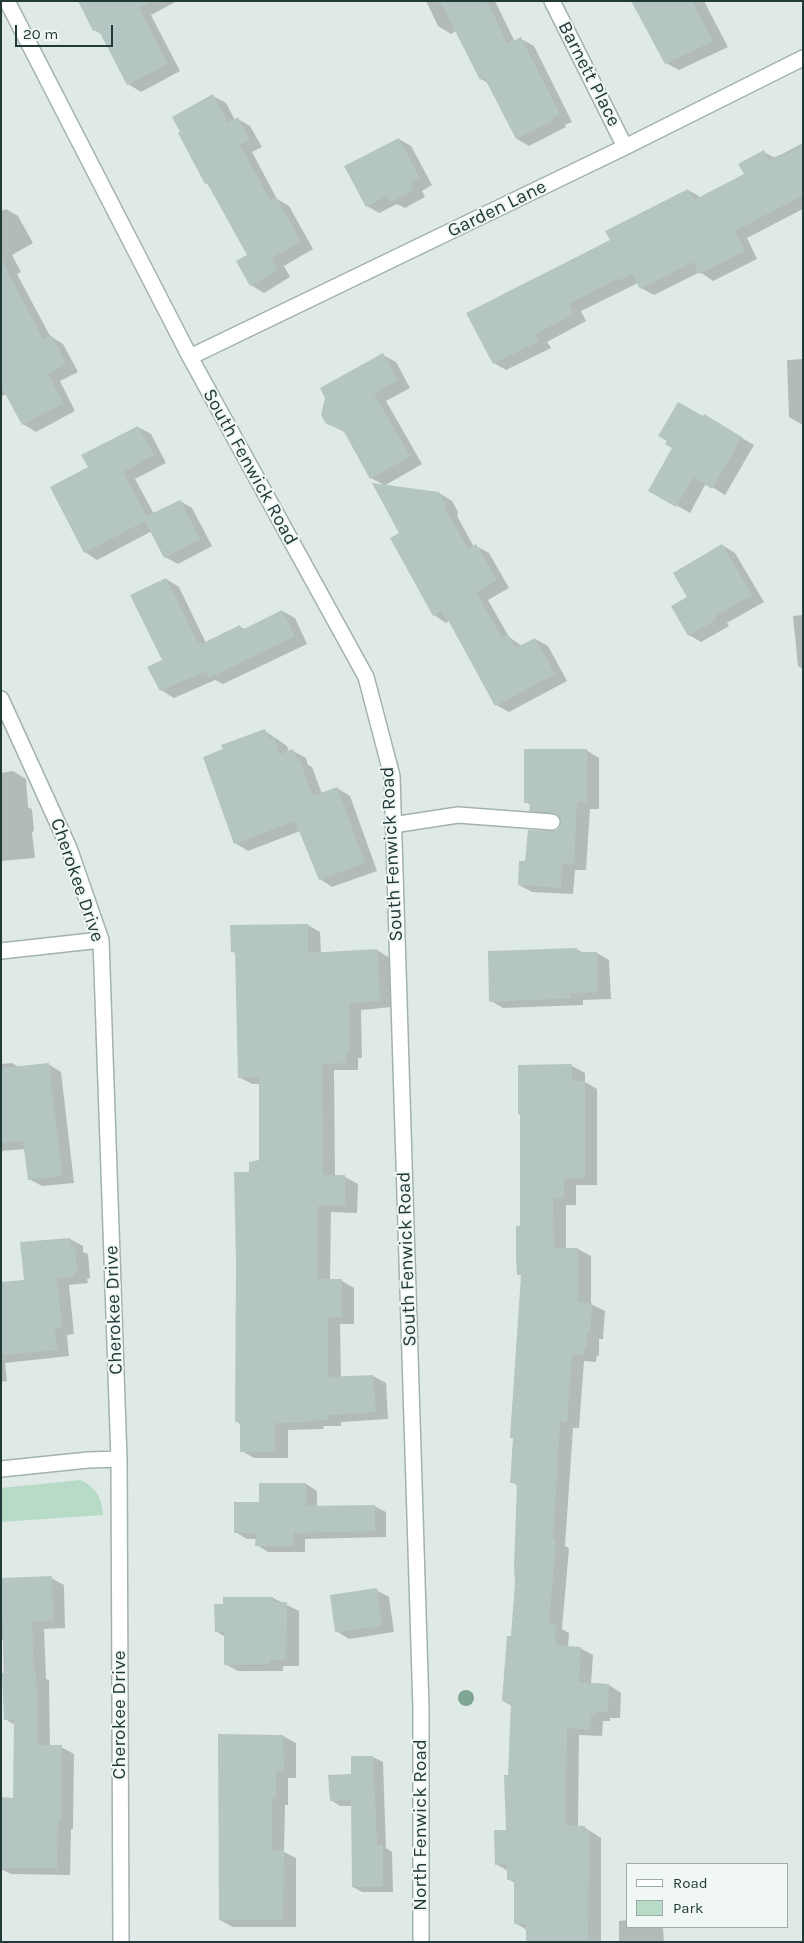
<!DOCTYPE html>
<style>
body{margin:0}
#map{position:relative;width:804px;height:1943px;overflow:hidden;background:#dfeae7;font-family:Karla,sans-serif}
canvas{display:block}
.frame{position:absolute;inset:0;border:2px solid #213a37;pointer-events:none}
.legend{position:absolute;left:626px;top:1863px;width:162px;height:65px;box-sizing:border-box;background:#f0f7f5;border:1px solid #9daba9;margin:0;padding:6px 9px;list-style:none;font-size:15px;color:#213a37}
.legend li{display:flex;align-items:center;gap:10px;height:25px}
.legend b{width:25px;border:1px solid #9daba9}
.scale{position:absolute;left:15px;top:25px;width:98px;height:22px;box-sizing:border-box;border:2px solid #213a37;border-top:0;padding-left:6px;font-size:15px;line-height:18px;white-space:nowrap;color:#213a37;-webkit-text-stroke:4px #f0f7f5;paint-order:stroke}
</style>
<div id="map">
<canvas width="804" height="1943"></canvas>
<div class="frame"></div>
<ul class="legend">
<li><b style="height:6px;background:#fff"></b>Road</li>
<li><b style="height:14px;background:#b8dbc8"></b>Park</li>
</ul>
<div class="scale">20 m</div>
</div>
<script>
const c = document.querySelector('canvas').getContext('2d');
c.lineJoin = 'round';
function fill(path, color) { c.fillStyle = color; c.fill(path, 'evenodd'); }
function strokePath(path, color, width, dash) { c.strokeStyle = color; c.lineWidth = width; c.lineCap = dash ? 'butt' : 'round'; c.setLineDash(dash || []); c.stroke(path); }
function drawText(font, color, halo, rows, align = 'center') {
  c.font = font + ' Karla,sans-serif'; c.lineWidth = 4; c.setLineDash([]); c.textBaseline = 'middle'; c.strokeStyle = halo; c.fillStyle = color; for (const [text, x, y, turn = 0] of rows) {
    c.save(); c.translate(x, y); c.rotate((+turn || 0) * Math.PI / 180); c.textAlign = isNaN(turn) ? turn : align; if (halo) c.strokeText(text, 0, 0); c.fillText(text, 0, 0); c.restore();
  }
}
fill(new Path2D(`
 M80 1480C96 1487 102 1498 103 1515L1 1522V1488Z`), '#b8dbc8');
fill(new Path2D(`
 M79 1H177L151 15 180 71 141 92 128 84 103 35 94 30Z
 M426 1H495L515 42 521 39 534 46 572 122 565 125 566 127 529 146 517 139 488 83 481 79 456 31 451 34 438 26Z
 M633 1H704L728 47 679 70 666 63Z
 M213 96 226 103 235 120 238 119 250 126 262 147 252 152 277 199 289 206 313 249 284 266 290 277 264 293 251 285 249 255 209 185 206 183Z
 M399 139 411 146 432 185 422 191 425 197 405 208 397 204 379 213 367 206Z
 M803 143V209L747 238 757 259 713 281 700 272 654 295 641 288 638 283 581 311 586 321 547 342 551 348 506 370 494 363 612 241 688 190 702 198 745 174 764 152 775 158Z
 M6 209 18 216 33 243 12 255 21 272 17 274 50 336 63 344 78 372 60 381 75 411 36 432 23 424 7 394 1 396V211Z
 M383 355 396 362 410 388 386 401 422 464 384 486 439 493 452 501 458 512 457 516 474 547 476 546 489 553 509 588 488 600 509 637 522 646 535 639 548 646 567 681 509 712 496 705 450 620 446 623 434 615 391 539 400 534 374 484 384 485 371 478 346 433 327 423 322 415 326 398 321 389Z
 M803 359V424H801L789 417 787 360Z
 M705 416 754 445 725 495 706 483 690 513 650 490 674 448Z
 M138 427 151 434 166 463 135 479 154 514 180 501 192 508 212 546 178 564 165 557 152 531 97 560 85 552 89 468Z
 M722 545 735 553 764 602 727 623 729 626 701 642 689 635V597Z
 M166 579 179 587 206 643 240 627 245 629 282 611 295 618 307 644 223 684 215 680 174 698 161 690Z
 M803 615V669L798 666 793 616Z
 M265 731 287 746 289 752 293 751 306 758 308 765 312 767 322 794 337 788 350 796 377 871 332 887 320 879 300 831 248 851 235 843Z
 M586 750 599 758V809H590L586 870H575L573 894 532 892 519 885 527 862 561 828V820L543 818 530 810 531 805 525 802Z
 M13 771 26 779 28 807 32 809 34 831 32 832 35 858 1 861V773Z
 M308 925 320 932 321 954 377 950 390 958 392 1007 361 1010 362 1058H358V1070H334L335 1177H345L358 1184 357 1213 331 1212 330 1281H342L354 1288V1324H340L341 1378 373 1376 386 1383 388 1419 341 1422V1426H324L323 1429 288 1430V1458H254L242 1451 241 1425 236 1421 250 1173 260 1161V1084H252L239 1077 236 954 232 951Z
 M576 949 584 953H597L609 960 611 999 583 1000V1005L503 1008 491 1001Z
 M12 1063 20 1068 48 1064 61 1072 74 1183 42 1186 29 1179 26 1149 1 1151V1064Z
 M519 1066H572L585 1073V1082L597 1089V1185H576V1205H566V1249H578L591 1256V1304L605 1311 603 1339H599V1356L597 1355 596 1362 584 1361 579 1428H573L565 1546 569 1548 562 1629 569 1633 568 1647 580 1648 593 1655 591 1684 609 1685 621 1693 620 1718H610V1721H603L602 1736 579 1735 578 1827H584L601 1838V1942H527V1930L515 1923V1883L508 1879V1871L496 1864 508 1831 512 1706 503 1701 512 1637 516 1582 518 1486 512 1482 522 1276 519 1274 521 1227V1115L519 1114Z
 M70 1239 83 1246V1252L88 1254 90 1278 87 1279 88 1283 69 1285 74 1334 67 1335 69 1356 5 1363 7 1381 1 1382V1283L25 1281 22 1244Z
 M306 1484 317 1491V1507L374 1506 386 1512V1537L305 1539V1552H268L257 1545V1539H247L235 1532 260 1503Z
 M51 1578 64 1585 65 1628 44 1629 46 1679 49 1680 50 1747H61L74 1754 73 1829H71L70 1875 11 1874 1 1869V1799H14L15 1725 5 1719 3 1640H1V1579Z
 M376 1590 389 1597 394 1632 349 1639 336 1631Z
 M273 1598 299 1611V1666H283V1671H238L225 1664V1637L216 1631Z
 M283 1736 296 1743V1778H288V1805H285L284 1852 296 1858V1927H233L220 1920Z
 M352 1757H373L383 1762 386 1848 392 1852 393 1892H362L353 1887 352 1806H340L331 1800 352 1775Z
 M628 1920V1927L663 1928 664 1942H619V1921Z`), '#0003');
fill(new Path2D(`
 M78 1H151L139 8 168 64 127 85 98 29 93 31Z
 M440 1H487L507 44 521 37 560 114 553 118 554 120 516 139 484 77 480 80Z
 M631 1H692L713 41 665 64Z
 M213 94 228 123 238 117 250 140 240 145 270 200 276 197 301 241 272 258 278 270 250 286 236 261 247 255 207 183 205 184 178 133 180 132 172 117Z
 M399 138 420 178 410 183 413 190 391 202 387 195 366 207 344 166Z
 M803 145V195L735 231 745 251 699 274 693 262 640 289 632 273 618 281 617 279 569 304 574 314 535 334 539 341 493 364 466 313 610 240 605 231 688 189 694 200 744 174 738 164 764 150 769 160 779 155 780 157Z
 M1 259 43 339 51 335 66 364 48 374 63 403 22 425 1 386Z
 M383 353 398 380 374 394 410 456 370 479 343 430 326 424 321 415 325 398 320 388Z
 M678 402 703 416 704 414 742 437 712 489 693 477 676 507 648 491 672 448 665 444 667 441 658 436Z
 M138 426 154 455 123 472 147 516 180 500 200 539 164 558 145 521 84 553 50 487 88 467 81 455Z
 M372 483 439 492 446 504 445 508 468 549 476 544 497 580 476 592 502 638 508 635 516 648 535 638 555 674 495 706 448 620 447 621 441 611 433 616 390 538 399 533Z
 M722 544 752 595 715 616 717 619 688 636 671 606 687 597 673 573Z
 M166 578 198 643 200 642 201 644 240 625 242 630 282 610 295 636 209 678 206 671 160 691 147 667 162 660 130 595Z
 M265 729 269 739 274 737 280 754 293 749 297 759 299 758 313 796 337 787 365 863 319 880 295 821 234 844 203 757 223 749 221 745Z
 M524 749H587V802H577L574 864 562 863 561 888 518 885 519 861H525L528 830 556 831 560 827 561 822 557 814 529 811 530 803H524Z
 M308 924V953L377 949 380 1001 349 1003 350 1051 346 1052V1063L322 1064 323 1175H345V1206H318V1279H342V1317H328V1377L373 1375 376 1412 328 1415V1420L311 1419V1422L275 1423V1452H240V1422H235L236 1261 234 1172H249V1162L259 1160V1077L238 1078 235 952H231L230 925Z
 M577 948V952H597L598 992 571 993V998L489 1002 488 951Z
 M49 1063 62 1176 28 1180 23 1141 1 1143V1068Z
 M572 1064V1081H585V1178H564V1198H553L554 1248H578V1302L592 1303 590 1333 587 1332 586 1349H584V1355L572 1354 567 1422 560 1421 553 1539H556L549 1624 556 1625 555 1645 581 1647 579 1682 609 1684 608 1712 598 1711 597 1715H591L590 1730 567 1728 565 1825 585 1826V1830H589L588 1941 526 1940V1924H514V1880H507V1864L495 1865 494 1830H506L504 1775H508L511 1702 502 1701 507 1636H511L515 1582 514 1567 517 1483H510L513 1438H510L521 1275H517L516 1258V1226H520V1114H518V1065Z
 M70 1238 71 1246H75L77 1272H75V1276L57 1278 62 1327 55 1328 57 1350 1 1355V1282L24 1280 20 1242Z
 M259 1483H306V1506L375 1505V1531L294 1533V1546H255L256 1533H234V1502H259Z
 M52 1576 53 1621 32 1622 34 1672H36L38 1745H62L61 1822H58L57 1868H1V1797L13 1798 14 1720H4L2 1673H5L3 1623H1V1578Z
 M377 1588 382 1626 335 1632 330 1595Z
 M223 1597H273V1602H287L286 1659 270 1660V1664L224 1665V1632H215L214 1604H223Z
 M218 1734 283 1735 284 1771H276V1798H272V1850H284L283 1920H219Z
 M351 1756H373L377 1845H383V1887H352L351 1800 330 1801 328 1775 351 1774Z`), '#b5c5c1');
const minor = new Path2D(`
 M7 1 190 357 366 677 392 776 421 1709V1942
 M552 1 625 147
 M190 357 625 147 803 58
 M1 699 69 848 101 940 119 1459 121 1942
 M393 825 458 815 552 822
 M1 951 101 940
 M1 1469 88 1460 119 1459`);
strokePath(minor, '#a2b2af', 18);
strokePath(minor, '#fff', 15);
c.fillStyle = '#7da794';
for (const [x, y] of [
 [466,1698]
]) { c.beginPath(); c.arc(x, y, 8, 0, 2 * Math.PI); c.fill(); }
drawText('19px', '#213a37', '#f0f7f5', [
 ["Barnett Place",589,74,63],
 ["Garden Lane",497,209,-26],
 ["South Fenwick Road",250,467,61],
 ["South Fenwick Road",392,854,-93],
 ["Cherokee Drive",77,880,71],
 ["South Fenwick Road",407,1259,-92],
 ["Cherokee Drive",114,1310,-92],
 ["Cherokee Drive",120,1715,-90],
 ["North Fenwick Road",421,1825,-90]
]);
</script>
